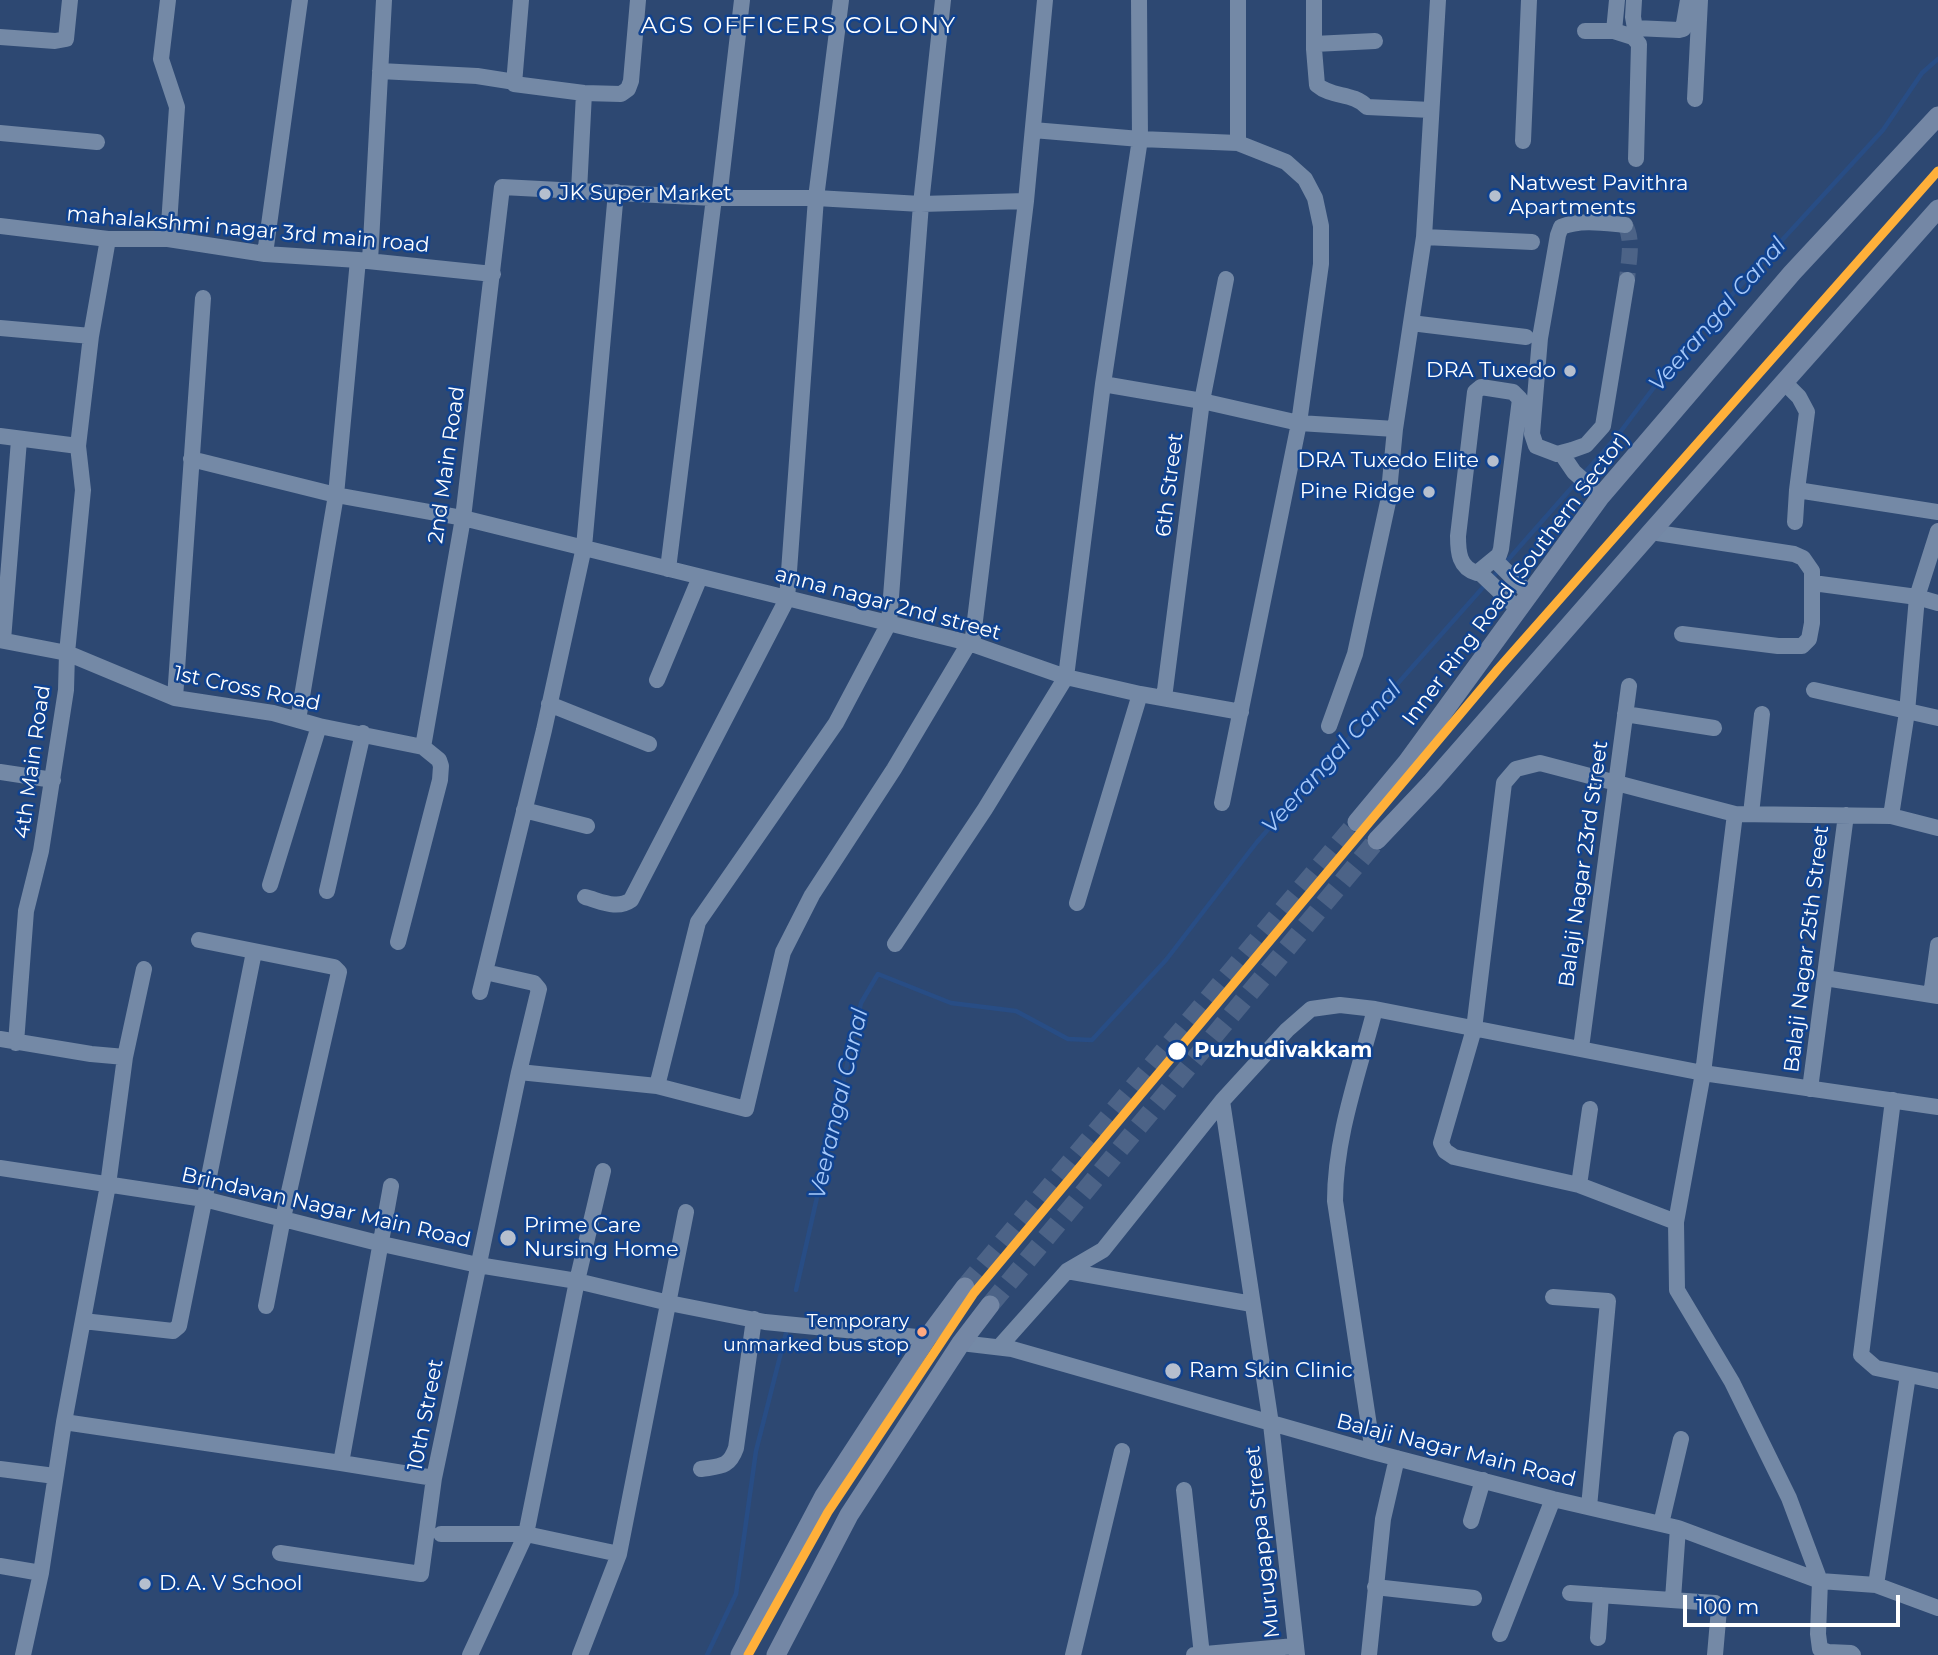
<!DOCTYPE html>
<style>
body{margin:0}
#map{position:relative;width:1938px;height:1655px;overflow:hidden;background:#2d4872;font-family:Montserrat,sans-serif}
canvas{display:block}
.scale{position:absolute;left:1683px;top:1595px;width:217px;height:32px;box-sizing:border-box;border:4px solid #fff;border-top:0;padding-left:9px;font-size:21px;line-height:24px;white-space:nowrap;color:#fff;-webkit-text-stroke:5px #10428f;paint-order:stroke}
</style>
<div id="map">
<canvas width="1938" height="1655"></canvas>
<div class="scale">100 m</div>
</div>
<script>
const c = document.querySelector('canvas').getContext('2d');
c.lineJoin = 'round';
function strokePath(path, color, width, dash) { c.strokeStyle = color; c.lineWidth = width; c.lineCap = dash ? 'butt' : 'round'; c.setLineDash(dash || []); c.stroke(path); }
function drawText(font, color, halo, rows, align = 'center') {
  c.font = font + ' Montserrat,sans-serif'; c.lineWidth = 5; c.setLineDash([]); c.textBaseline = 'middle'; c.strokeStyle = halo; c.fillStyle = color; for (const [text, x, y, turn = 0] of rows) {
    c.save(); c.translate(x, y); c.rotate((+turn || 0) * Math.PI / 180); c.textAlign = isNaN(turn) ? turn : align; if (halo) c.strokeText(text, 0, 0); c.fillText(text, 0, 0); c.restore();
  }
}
strokePath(new Path2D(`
 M1492 578 1618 435 1686 345 1883 130 1922 73 1938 59
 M796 1290 861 1003 878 974 951 1003 1016 1011 1068 1039 1092 1040 1166 960 1257 842 1486 584
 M707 1655 736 1594 756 1451 786 1333`), '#284d85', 4.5);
strokePath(new Path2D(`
 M1625 225C1634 240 1628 263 1627 280`), '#4c6387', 16, [16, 8]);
strokePath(new Path2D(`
 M965 1287 1357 822
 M990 1305 1377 840`), '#4c6387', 19, [19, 10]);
strokePath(new Path2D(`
 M521 0 514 84 584 93 621 94 628 89 631 81 638 0
 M1314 0V49L1317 85C1332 98 1353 92 1367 107L1431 110
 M1617 0 1614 31 1633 37 1639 44 1636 159
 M1634 0 1633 17 1635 28 1679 30 1683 29 1688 0
 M1585 31H1614
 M0 37 55 41 66 39 70 0
 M1314 44 1375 41
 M380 71 477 76 515 82
 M1695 99 1700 0
 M1033 130 1140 139 1238 143 1286 162 1305 179 1315 198 1321 226V264L1299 423 1222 803
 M0 133 97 142
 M1523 141 1529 0
 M1238 143V0
 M579 191 584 93
 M719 198 742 0
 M1625 225C1604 223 1581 219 1561 227L1558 235 1540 338 1532 434 1536 446 1557 454 1572 450 1586 445 1603 426 1627 280
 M0 226 108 239H168L265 254 358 260 493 274
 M1424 237 1532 242
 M168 239 177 107 161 59 168 0
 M265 254 300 0
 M370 261 384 0
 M1411 323 1526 337
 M0 328 91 336
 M1784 382 1799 397 1807 412 1797 490 1938 512
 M1103 384 1202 401 1299 423 1395 429
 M1481 387 1513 392 1520 399 1501 549 1499 555 1477 573C1459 568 1458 552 1458 536L1475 392Z
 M0 436 78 446
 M1561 453 1574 472 1601 496
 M191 459 336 495 463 518 969 643 1066 677 1140 694 1241 712
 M1795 522 1797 490
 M1651 532 1794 554 1803 558 1812 571V623L1809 639 1802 646H1778L1682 634
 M1494 559 1529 594
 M668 569 714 198
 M1479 572 1518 609
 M1813 583 1917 597 1938 603
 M0 640 67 653 175 698 273 713 319 726 423 747 439 760 441 766 440 780 398 942
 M3 640 19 440
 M972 645 1026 201 1045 0
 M657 680 700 577
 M1814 690 1938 718
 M175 698 203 298
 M1164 698 1202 401 1226 279
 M549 704 649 744
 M1625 714 1714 728
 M298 720 336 495 358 260
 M1329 726 1355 654 1388 502 1395 429 1424 237 1438 0
 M423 747 463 518 502 187 714 198H816L921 204 1026 201
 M0 772 53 780
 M524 810 587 826
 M1735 814 1703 1073 1676 1222 1677 1290 1732 1382 1789 1498 1820 1581 1818 1634 1820 1649 1828 1652 1851 1653 1853 1655
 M1751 814 1762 714
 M1891 816 1907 712 1917 597 1938 531
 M270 885 319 726
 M327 891 363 733
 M585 897C601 901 617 910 631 900L787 599 816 198 841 0
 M1077 903 1140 694
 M199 940 334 967 339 972 283 1218 266 1306
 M895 944 985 809 1066 677 1103 384 1140 139 1139 0
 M1825 978 1938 996
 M480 992 544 730 584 547 616 192
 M1931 995 1938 945
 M0 1039 91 1054 125 1057
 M16 1043 26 911 41 851 66 690 67 653 83 490 78 446 91 336 108 239
 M1581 1048 1629 686
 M519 1072 657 1086 746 1109 783 952 812 895 894 769 969 643
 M657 1086 698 922 836 723 889 623 921 204 943 0
 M1810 1089 1846 815
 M1893 1100 1861 1355 1876 1368 1938 1381
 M1222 1101 1271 1424 1297 1655
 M0 1168 204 1199 382 1244 478 1265 577 1281 669 1303 765 1322 927 1338
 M1579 1185 1590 1109
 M1676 1222 1579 1185 1454 1157 1445 1151 1441 1143 1474 1029 1504 783 1516 769 1540 763 1735 814 1891 816 1938 828
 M1067 1271 1252 1304
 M1553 1297 1608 1301 1589 1507
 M83 1321 173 1331 179 1326 254 952
 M961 1343 1012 1349 1373 1452 1553 1499 1678 1528 1820 1581 1876 1585 1938 1608
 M1000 1346 1067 1271 1103 1250 1222 1101 1287 1030 1311 1009 1340 1005 1375 1009 1703 1073 1938 1107
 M64 1422 341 1463 391 1186
 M1373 1452 1335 1201C1335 1136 1359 1072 1375 1009
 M341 1463 434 1478
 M0 1469 55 1476
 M701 1469C720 1466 729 1468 736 1448L754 1319
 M1184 1490 1202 1655
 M1471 1521 1483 1480
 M1661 1524 1681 1439
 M441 1534H526L619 1554
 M280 1553 421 1574 434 1478 519 1072 539 989 534 983 485 972
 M0 1566 41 1573
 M1876 1585 1908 1375
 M1375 1587 1474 1598
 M1570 1593 1715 1603 1719 1609 1715 1655
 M1673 1599 1678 1528
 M1500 1634 1553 1499
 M1598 1638 1601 1595
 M23 1655 41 1573 64 1422 108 1185 125 1057 144 969
 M470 1655 526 1534 577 1281 603 1171
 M580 1655 619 1554 686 1212
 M1073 1655 1122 1451
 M1194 1655 1295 1646
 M1369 1655 1383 1519 1397 1458`), '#7489a6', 16);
strokePath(new Path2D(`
 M1357 822 1407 762 1601 496 1792 273 1938 116
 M1377 840 1432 782 1651 532 1938 209
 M740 1655 824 1496 927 1338 965 1287
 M776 1655 849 1515 961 1343 990 1305`), '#7487a5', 19);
strokePath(new Path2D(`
 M748 1655 828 1512 974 1293 1498 669 1938 171`), '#ffb03a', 9);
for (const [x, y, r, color] of [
 [545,194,7,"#b6bfce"],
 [1495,196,7,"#b6bfce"],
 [1570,371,7,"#b6bfce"],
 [1493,461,7,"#b6bfce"],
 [1429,492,7,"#b6bfce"],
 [1177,1051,10,"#fff"],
 [508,1238,9,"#b6bfce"],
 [922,1332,6,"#ffa980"],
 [1173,1371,9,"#b6bfce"],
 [145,1584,7,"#b6bfce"]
]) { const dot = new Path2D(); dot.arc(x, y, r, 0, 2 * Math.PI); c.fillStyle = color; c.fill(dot); strokePath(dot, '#10428f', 2.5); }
drawText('19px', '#fff', '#10428f', [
 ["Temporary",909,1321],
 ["unmarked bus stop",909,1345]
], 'right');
drawText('21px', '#fff', '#10428f', [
 ["Natwest Pavithra",1509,184],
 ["Apartments",1509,208],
 ["JK Super Market",559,194],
 ["DRA Tuxedo",1556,371,"right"],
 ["DRA Tuxedo Elite",1479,461,"right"],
 ["Pine Ridge",1415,492,"right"],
 ["Prime Care",524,1226],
 ["Nursing Home",524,1250],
 ["Ram Skin Clinic",1189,1371],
 ["D. A. V School",159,1584]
], 'left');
drawText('21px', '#fff', '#10428f', [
 ["mahalakshmi nagar 3rd main road",248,230,5],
 ["2nd Main Road",447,465,-82],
 ["6th Street",1170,485,-83],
 ["Inner Ring Road (Southern Sector)",1516,579,-53],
 ["anna nagar 2nd street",888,604,15],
 ["1st Cross Road",247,689,12],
 ["4th Main Road",33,762,-82],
 ["Balaji Nagar 23rd Street",1584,864,-82],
 ["Balaji Nagar 25th Street",1807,949,-83],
 ["Brindavan Nagar Main Road",326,1208,13],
 ["10th Street",426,1415,-79],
 ["Balaji Nagar Main Road",1456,1451,14],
 ["Murugappa Street",1263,1542,-96]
]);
drawText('bold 21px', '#fff', '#10428f', [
 ["Puzhudivakkam",1194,1051]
], 'left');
c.letterSpacing = '2px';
drawText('23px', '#fff', '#10428f', [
 ["AGS OFFICERS COLONY",799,26]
]);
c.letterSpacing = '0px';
drawText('italic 23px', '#a5c8fa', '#10428f', [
 ["Veerangal Canal",1718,315,-49],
 ["Veerangal Canal",1332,758,-48],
 ["Veerangal Canal",839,1104,-77]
]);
</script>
